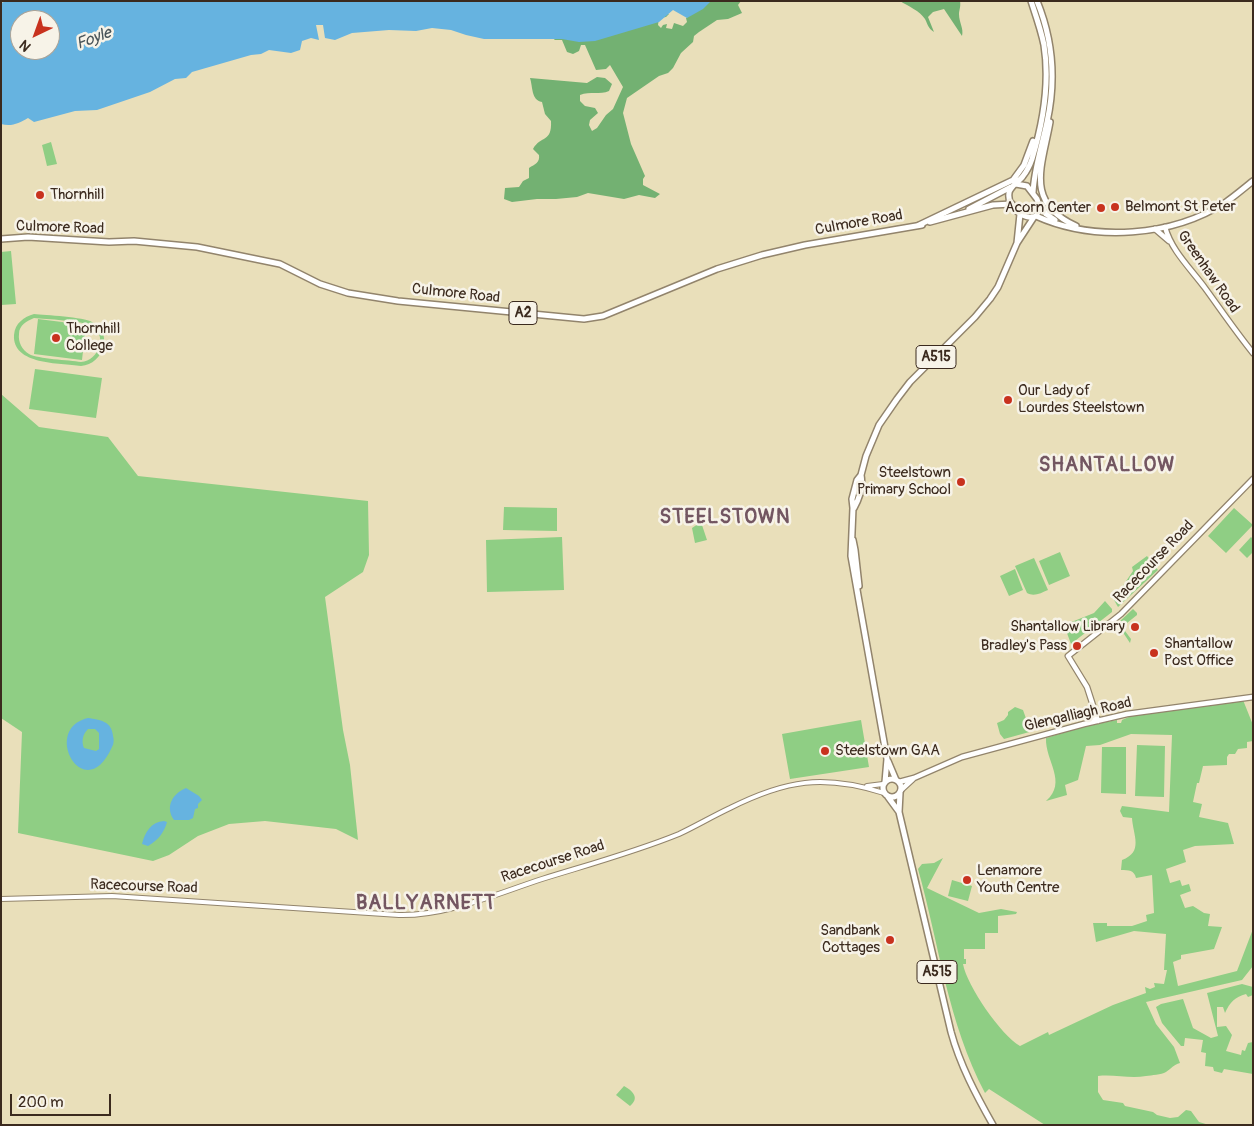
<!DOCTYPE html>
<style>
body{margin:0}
#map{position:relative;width:1254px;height:1126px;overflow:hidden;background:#e9dfba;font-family:Pangolin,sans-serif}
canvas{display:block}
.frame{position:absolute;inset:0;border:2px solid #3b2a1e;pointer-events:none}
.north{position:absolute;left:10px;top:10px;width:50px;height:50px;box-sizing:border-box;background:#f7f3e8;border:1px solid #aca397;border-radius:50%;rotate:222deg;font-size:14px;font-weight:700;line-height:20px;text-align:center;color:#3b2a1e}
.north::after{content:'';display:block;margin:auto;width:18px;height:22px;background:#c8321e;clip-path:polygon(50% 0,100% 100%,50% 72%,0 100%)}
.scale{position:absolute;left:10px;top:1094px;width:101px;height:22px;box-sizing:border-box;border:2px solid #3b2a1e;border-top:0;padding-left:6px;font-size:15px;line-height:18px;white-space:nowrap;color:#3b2a1e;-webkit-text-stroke:4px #f7f3e8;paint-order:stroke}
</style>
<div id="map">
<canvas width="1254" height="1126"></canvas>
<div class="frame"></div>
<div class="north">N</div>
<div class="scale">200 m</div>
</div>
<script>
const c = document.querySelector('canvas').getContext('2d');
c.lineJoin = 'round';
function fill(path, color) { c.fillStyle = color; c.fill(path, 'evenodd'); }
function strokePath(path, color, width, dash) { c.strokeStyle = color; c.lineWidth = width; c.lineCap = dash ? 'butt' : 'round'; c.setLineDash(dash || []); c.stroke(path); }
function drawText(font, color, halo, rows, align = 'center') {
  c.font = font + ' Pangolin,sans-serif'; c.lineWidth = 5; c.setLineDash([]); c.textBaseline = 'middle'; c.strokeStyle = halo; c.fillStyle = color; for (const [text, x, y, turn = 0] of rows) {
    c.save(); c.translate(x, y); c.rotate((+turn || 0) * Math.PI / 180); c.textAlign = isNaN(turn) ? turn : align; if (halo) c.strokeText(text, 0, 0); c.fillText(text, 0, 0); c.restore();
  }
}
fill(new Path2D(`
 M51 142 57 164 47 166 42 145Z
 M11 251 16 304 1 305V252Z
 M34 314C45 315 84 317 92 322 114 333 104 364 81 366 60 363 12 365 14 335 15 323 24 317 34 314ZM34 318C46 319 81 321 90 325 109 334 99 361 81 362 69 360 38 359 29 354 22 350 18 342 19 334 19 325 27 321 34 318Z
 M38 319 86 325 82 360 34 354Z
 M35 369 102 378 96 418 29 409Z
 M1 394 39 427 108 437 138 476 368 501 369 555 363 572 325 597 343 730 350 765 358 840 336 829 265 821 229 824 198 836 169 855 153 861 18 833 22 732 1 718Z
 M504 507 557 508V531L503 530Z
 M1234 508 1253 525 1226 553 1208 536Z
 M701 522 707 540 695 543 692 528Z
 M562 537 564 590 487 592 486 540Z
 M1251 537 1253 539V552L1247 558 1239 550Z
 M1060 552 1070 576 1049 585 1039 561Z
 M1147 556 1158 570 1118 607 1114 600V593H1118L1133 571 1132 567Z
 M1034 558 1048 590C1041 593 1034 597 1027 593L1015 566Z
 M1015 569 1023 590 1009 596 1000 576Z
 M1105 601 1112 609V612L1071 644 1064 625 1094 613Z
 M1133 609 1137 613V615L1122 627 1131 639 1130 643 1122 631 1120 621Z
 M1243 700 1253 725V741L1247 742V748L1238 749 1235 754H1229L1227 757V765L1203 766 1199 783H1197L1193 802 1202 804 1199 817 1228 823 1234 844 1195 846 1183 850 1186 862 1166 869 1170 883 1180 880 1182 886 1189 884 1191 891 1180 895 1185 908 1193 906 1204 913 1210 914 1208 926 1222 927 1214 949 1181 955V959L1173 962 1178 986 1237 971 1253 929V966L1242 980 1146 1002 1156 1024 1174 1047 1180 1063C1173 1065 1172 1068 1166 1072 1161 1075 1152 1075 1146 1076 1130 1079 1114 1074 1098 1076V1092L1103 1100 1123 1103 1125 1106 1153 1112 1157 1115 1170 1118 1178 1117 1186 1110 1191 1111 1199 1122 1209 1125H1045L989 1089 985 1093C948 1023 939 944 918 869L922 864 934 863 943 858 927 888 979 913 1001 909 1017 912 1016 914 998 916V933H985V949H964V959H966V964H963C967 986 1001 1035 1020 1046L1048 1032 1049 1035 1113 1005 1146 993 1145 987 1150 989 1155 987 1154 983 1164 984 1167 970H1164L1166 934 1134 931 1096 942 1093 923H1107V926H1132L1147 921 1146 915 1154 913 1152 875 1136 878C1134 870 1129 870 1121 870L1122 860C1144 852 1133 835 1132 818L1123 817 1120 811 1122 806 1169 812 1172 735 1131 734 1100 745 1086 746 1078 780 1065 785 1067 795 1046 801C1068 782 1045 761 1046 738L1085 726 1117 720V723H1121L1122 720 1131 716Z
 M1015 707 1023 710 1028 724 1033 731 1004 739 1000 734 997 723 1004 720 1008 715V712Z
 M861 720 869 767 790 779 782 734Z
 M1137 745 1165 746 1164 797 1135 796Z
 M1102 747H1126V794L1101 793Z
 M952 880 972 886 968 901 948 896Z
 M1242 984 1253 987V995L1248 997 1246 994C1235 997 1230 1002 1225 1013L1223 1007H1217V1027L1226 1026 1232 1035 1226 1051 1241 1055 1242 1050 1245 1051 1248 1043 1253 1042V1074L1224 1069 1222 1073 1214 1071 1213 1067 1205 1066 1206 1053 1201 1052 1203 1040 1185 1038 1184 1046H1181L1162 1023 1156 1007 1161 1004 1183 999 1193 1028 1211 1038 1218 1036 1207 993Z
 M624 1086C633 1091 640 1098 630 1106L616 1095Z`), '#8fce84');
fill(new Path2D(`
 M707 1H741L738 5 742 13 728 19 717 20 699 32 694 36 693 42 681 53 673 68 668 73 659 76 627 98 623 113 631 144 645 176 643 179V185L660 194 655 198 639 195 624 199 588 193 577 197 556 199H537L512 202 504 199 505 188 519 187 523 181 529 178V168C535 164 540 163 539 155L533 149C541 135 552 143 551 121L545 114 542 102C531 100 533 87 530 78L587 83 597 77 605 78 612 84 609 91C600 95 590 91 580 95V101L585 106 595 108 598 113 590 120 589 125 592 131 597 128 606 115 613 109 623 87 610 65 606 69 596 70 585 45H581L579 51 573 54 567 52 562 40H555L549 35 659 13 669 14 666 17 659 18 658 25 661 28 663 25 667 24 666 28 672 29 674 23 683 26 687 22 686 18Z
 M900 1H960C961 7 959 10 959 14 959 23 964 28 962 36L944 9 933 12 928 17 934 32C928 28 928 25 925 19 920 11 908 6 900 1Z`), '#73b172');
fill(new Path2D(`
 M7 1H711L703 9 687 18 673 10 659 22 595 41 579 42 562 39H484L466 35 451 30 432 28 416 31 389 30 352 33 335 40 325 38 323 25H316L319 40 311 38 302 41 300 50 291 53 269 50 261 54 251 55 192 72 186 78 175 79 150 92 97 110 75 111 34 122 28 118C19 123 12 127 1 124V3ZM20 20H50V50H20Z
 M88 718C100 720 112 721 113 736 114 739 114 744 112 747 85 808 40 729 88 718ZM88 729H95L99 733V749L96 751 84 748C81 741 83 734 88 729Z
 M186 788 199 796 202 800 198 804V808L195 809 193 818 189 820H174C165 807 172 794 186 788Z
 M164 821 167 822C164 833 158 840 148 846L142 844C145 832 151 822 164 821Z`), '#66b3e0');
const tertiary = new Path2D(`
 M867 786 883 784
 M1 899 112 896 399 915C447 916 496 894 542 879 587 865 635 852 679 834 696 826 713 816 730 808 786 780 823 774 884 793`);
const secondary = new Path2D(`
 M1165 227C1171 250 1191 269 1205 288 1221 310 1236 332 1253 353
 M1155 229 1169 241
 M1092 706 1093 722
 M1098 721 1087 687 1068 656 1121 614 1253 479
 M899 782 914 778 962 757 1084 724 1127 714 1253 697
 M901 790 913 779`);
const primary = new Path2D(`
 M969 209 1011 187
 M930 222 993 205 1012 204
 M1 239 28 237 109 242 134 241 197 247 280 264 320 284 348 293 398 301 584 319 603 316 717 269 762 255 805 245 922 225`);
const trunk = new Path2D(`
 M1050 122C1042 167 1024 202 1076 226
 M1016 184 1027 186 1037 199 1040 208 1036 216C1024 221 1007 207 1009 193 1010 186 1019 182 1023 176 1027 171 1030 165 1032 159 1043 123 1050 83 1044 45 1041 30 1036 16 1031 1
 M1033 193C1034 169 1042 146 1047 122 1056 81 1053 40 1037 1
 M1040 205 1046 214 1055 220
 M1036 216C1094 242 1172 237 1226 202 1235 196 1244 188 1253 181
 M919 225 1013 180 1024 165 1033 141
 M1017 243 1020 214
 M854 508C859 499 863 486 861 475
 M853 540 855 550 859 586
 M888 761 896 780
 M883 788a9 9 0 1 1 18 0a9 9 0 1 1-18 0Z
 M885 782 887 759 851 556 853 508 852 499 857 480 861 475 866 456 879 425 897 399 910 382 975 317 990 299 998 287 1017 243 1034 217
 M900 793 899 812 951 1032C960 1065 976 1095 993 1125
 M888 797 899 812`);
strokePath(tertiary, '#92846c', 6);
strokePath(secondary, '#92846c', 7);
strokePath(primary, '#92846c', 8);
strokePath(trunk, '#92846c', 8);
strokePath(tertiary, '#fff', 4);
strokePath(secondary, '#fff', 4.5);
strokePath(primary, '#fff', 5);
strokePath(trunk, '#fff', 5);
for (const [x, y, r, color] of [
 [40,195,5,"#c8321e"],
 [1115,207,5,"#c8321e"],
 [1101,208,5,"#c8321e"],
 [56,338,5,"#c8321e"],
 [1008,400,5,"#c8321e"],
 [961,482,5,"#c8321e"],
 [1135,627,5,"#c8321e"],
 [1077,646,5,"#c8321e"],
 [1154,653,5,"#c8321e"],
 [825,751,5,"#c8321e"],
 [967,880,5,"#c8321e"],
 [890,940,5,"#c8321e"]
]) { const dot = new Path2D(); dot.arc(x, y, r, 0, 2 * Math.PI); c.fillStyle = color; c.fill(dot); strokePath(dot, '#f7f3e8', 2); }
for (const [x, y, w] of [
 [523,313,28],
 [936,357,40],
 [937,972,40]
]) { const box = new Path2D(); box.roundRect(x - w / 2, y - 11.5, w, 23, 4); c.fillStyle = '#f7f3e8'; c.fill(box); strokePath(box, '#3b2a1e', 1); }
drawText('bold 14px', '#3b2a1e', null, [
 ["A2",523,313],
 ["A515",936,357],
 ["A515",937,972]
]);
drawText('15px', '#3b2a1e', '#f7f3e8', [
 ["Thornhill",50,195],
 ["Belmont St Peter",1125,207],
 ["Acorn Center",1091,208,"right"],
 ["Thornhill",66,329],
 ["College",66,346],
 ["Our Lady of",1018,391],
 ["Lourdes Steelstown",1018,408],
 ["Steelstown",951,473,"right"],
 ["Primary School",951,490,"right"],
 ["Shantallow Library",1125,627,"right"],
 ["Shantallow",1164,644],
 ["Post Office",1164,661],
 ["Bradley's Pass",1067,646,"right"],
 ["Steelstown GAA",835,751],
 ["Lenamore",977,871],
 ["Youth Centre",977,888],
 ["Sandbank",880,931,"right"],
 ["Cottages",880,948,"right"]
], 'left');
drawText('15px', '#3b2a1e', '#f7f3e8', [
 ["Culmore Road",859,223,-10],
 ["Culmore Road",60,228,2],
 ["Greenhaw Road",1208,272,55],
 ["Culmore Road",456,294,6],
 ["Racecourse Road",1154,562,-46],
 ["Glengalliagh Road",1078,715,-13],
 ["Racecourse Road",553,862,-18],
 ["Racecourse Road",144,887,2]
]);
drawText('italic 16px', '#485358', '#f7f3e8', [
 ["Foyle",94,39,-20]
]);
c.letterSpacing = '1px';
drawText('bold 20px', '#735661', '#f7f3e8', [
 ["SHANTALLOW",1107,466],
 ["STEELSTOWN",725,518],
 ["BALLYARNETT",426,904]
]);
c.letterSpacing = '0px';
</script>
